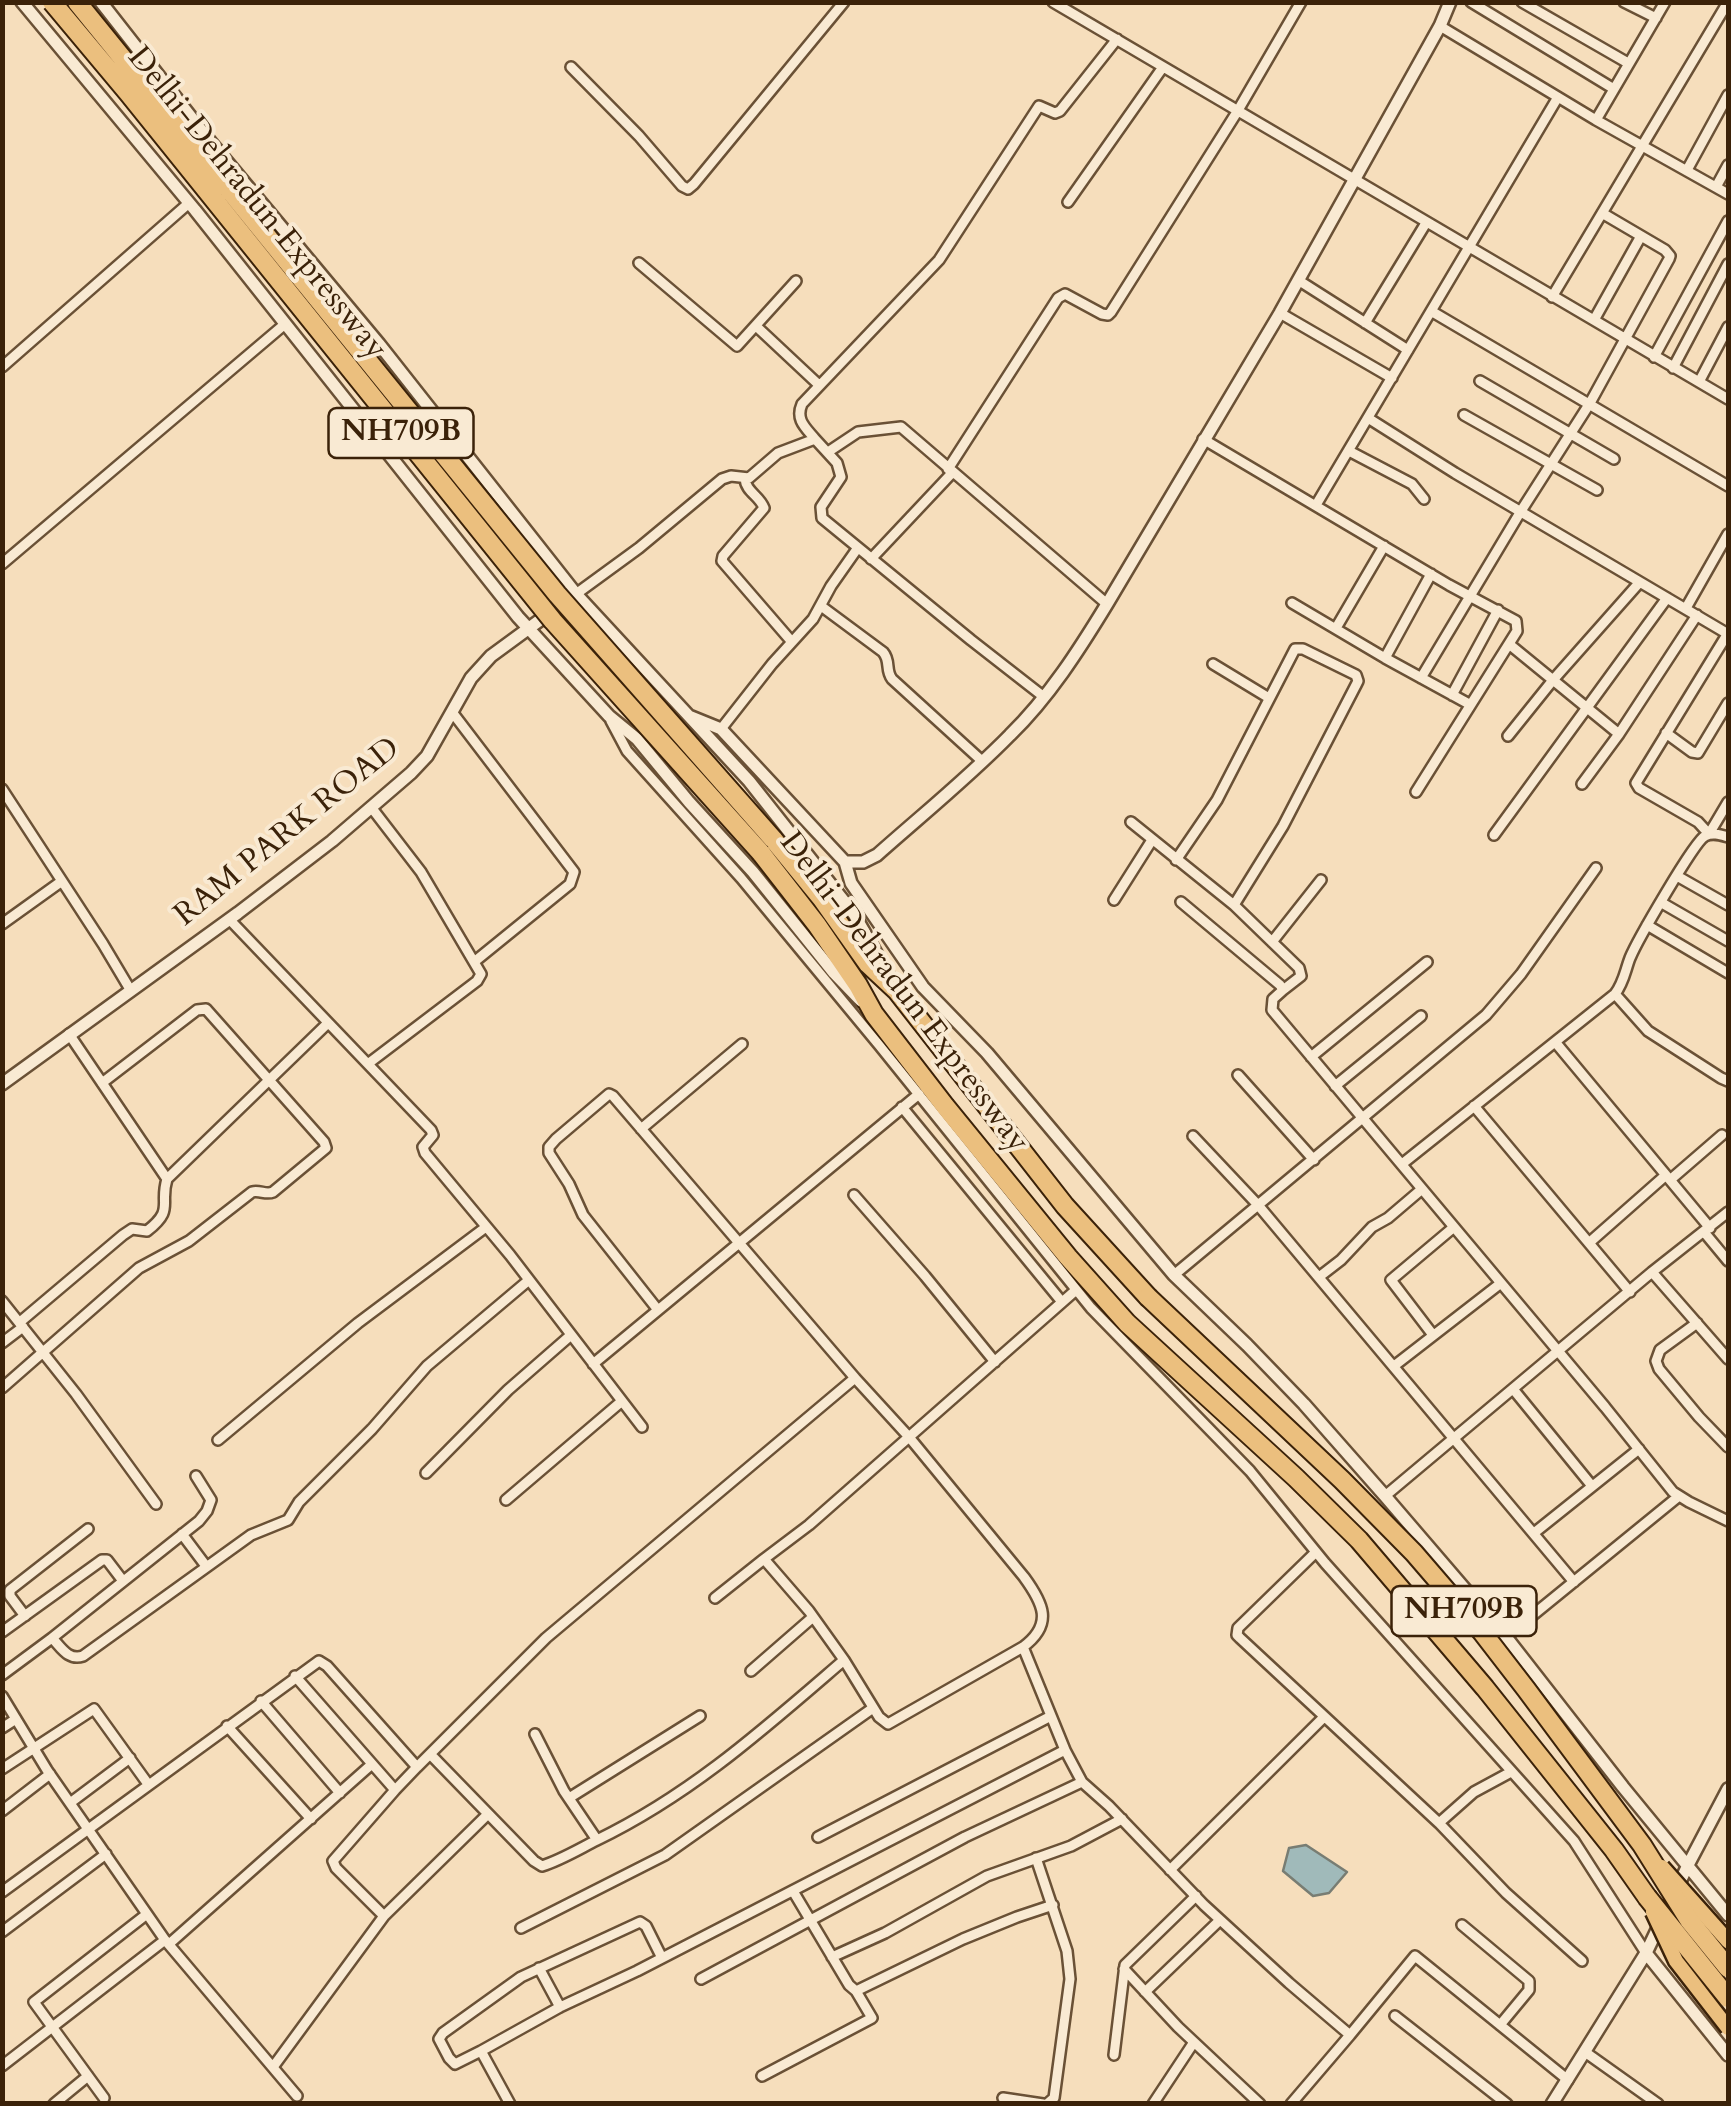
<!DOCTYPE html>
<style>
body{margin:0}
#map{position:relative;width:1731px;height:2106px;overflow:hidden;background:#f6debc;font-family:Cardo,serif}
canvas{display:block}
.frame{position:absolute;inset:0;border:5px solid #3b2209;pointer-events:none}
</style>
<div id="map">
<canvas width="1731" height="2106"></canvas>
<div class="frame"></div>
</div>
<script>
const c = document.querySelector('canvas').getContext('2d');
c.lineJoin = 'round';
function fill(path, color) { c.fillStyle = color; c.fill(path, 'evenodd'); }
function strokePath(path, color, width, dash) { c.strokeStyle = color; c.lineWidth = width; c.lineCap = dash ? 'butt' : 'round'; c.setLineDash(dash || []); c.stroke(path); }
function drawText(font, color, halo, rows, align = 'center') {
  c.font = font + ' Cardo,serif'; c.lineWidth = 8; c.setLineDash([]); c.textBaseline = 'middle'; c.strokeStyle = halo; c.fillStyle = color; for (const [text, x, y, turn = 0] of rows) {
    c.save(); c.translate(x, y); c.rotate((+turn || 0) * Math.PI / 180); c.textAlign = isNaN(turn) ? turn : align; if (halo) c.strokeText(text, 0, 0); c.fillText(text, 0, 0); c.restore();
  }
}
const water = new Path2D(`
 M1306 1845 1347 1872 1329 1893 1313 1896 1283 1871 1289 1848Z`);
fill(water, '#a0baba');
strokePath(water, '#787d73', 2.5);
const minor = new Path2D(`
 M1053 2 1728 399
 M1471 2 1614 89
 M1522 2 1628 63
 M1624 2 1656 18
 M1440 26 1596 120 1728 194
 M571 67 639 136 682 186 688 189 694 184 844 2
 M1596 120 1665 2
 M1687 170 1728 95
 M1716 187 1728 165
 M1068 202 1163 67
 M639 263 737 346 796 281
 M1298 280 1408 350
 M1552 297 1728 2
 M1431 311 1728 486
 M1280 313 1392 378
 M1594 320 1641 236
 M1365 323 1426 223
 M756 326 819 385
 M1654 357 1728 221
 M2 367 189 203
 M1673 368 1728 264
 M1480 381 1614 459
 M1699 382 1728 327
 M1464 415 1597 490
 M1368 418 1455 473 1728 634
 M815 439 837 463 841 477 821 507 822 518 971 640 1044 697
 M1203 439 1449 585 1516 621 1517 631 1416 792
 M1349 451 1412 484 1424 499
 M828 452 858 432 901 427 1107 604
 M948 469 1058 298 1065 294 1102 314 1108 315 1111 312 1237 112 1301 2
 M745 479C746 492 760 496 764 508L723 556 722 561 792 642
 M1316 505 1558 97
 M871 559 952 473
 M2 564 285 324
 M576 594 639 548 722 479 731 476 749 478 778 453 815 439C806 428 795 420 802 404L939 260 1039 106 1055 113 1060 111 1117 39
 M1292 603 1385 658 1469 704
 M821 606 883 652C891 661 885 670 892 679L982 761
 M1686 608 1728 534
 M1336 628 1384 546
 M1728 633 1636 783 1639 788 1698 822 1709 834 1728 802
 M1509 644 1619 734 1697 615
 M1385 658 1431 574
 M1213 664 1269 698
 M1421 678 1521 511 1590 403 1669 259 1670 256 1665 250 1602 213
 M1452 695 1498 610
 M452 712 574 872 570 884 474 962
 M611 721 627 751 741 878 879 1045 1091 1308 1250 1471 1325 1563 1574 1841 1646 1953
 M721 729 772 664 813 619 831 586 857 549
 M1666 733 1692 752 1698 753 1728 703
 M1508 736 1553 680 1639 583
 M1582 784 1619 734
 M2 789 103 944 131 991
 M1131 822 1234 905 1299 968 1301 976 1283 990
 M1494 835 1667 598
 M1176 860 1217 800 1295 649H1303L1356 675 1358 681 1356 685 1283 826 1234 905
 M1677 876 1728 905
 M1114 900 1152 840
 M1181 902 1280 985 1283 990 1273 999 1272 1010 1605 1407 1673 1492 1689 1502 1728 1521
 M1662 903 1728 941
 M229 919 431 1130 433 1135 423 1147 425 1153 510 1255 642 1427
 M2 924 62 881
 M1647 925 1728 973
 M1272 942 1321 880
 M1615 994 1648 1031 1721 1078 1728 1081
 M69 1034 167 1179
 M1556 1043 1710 1228
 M1311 1057 1427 962
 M369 1063 477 981 481 974 421 872 371 807
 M1238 1075 1314 1160
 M1335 1086 1421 1016
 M1474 1106 1630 1292
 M902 1107 1062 1302
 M641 1129 742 1044
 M1193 1136 1258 1205 1574 1582
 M1402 1164 1615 994C1624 982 1625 971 1630 958 1637 941 1694 842 1705 836 1713 832 1721 835 1728 837
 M1670 1180 1722 1135
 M854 1195 925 1276 995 1362
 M1704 1232 1728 1261
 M1590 1242 1666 1175
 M1652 1272 1728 1359
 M1174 1275 1486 1015 1521 974 1596 868
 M1319 1277 1341 1260 1372 1227 1388 1218 1422 1189
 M2 1301 76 1394 156 1504
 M658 1310 583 1215 569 1184 549 1153V1147L556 1139 609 1094 613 1096 855 1378 909 1437 1024 1577C1043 1603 1054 1624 1023 1647L888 1724 879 1717 844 1660
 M20 1322 123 1235 132 1229 147 1231C175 1209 159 1205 167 1179L328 1023
 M1697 1323 1660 1350 1656 1361 1659 1369 1699 1417 1728 1447
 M1433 1335 1391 1280 1454 1227
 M2 1343 23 1327
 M593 1364 919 1094
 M1394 1366 1501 1283
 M2 1388 139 1268 189 1241 252 1192C260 1190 266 1195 273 1192L326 1148 324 1142 206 1009 197 1010 102 1083
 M1513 1389 1592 1486
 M218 1440 358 1323 486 1227
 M426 1473 508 1390 571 1335
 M1385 1496 1652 1272 1728 1212
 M506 1500 622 1401
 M1534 1533 1639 1449
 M182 1534 206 1566
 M1316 1552 1238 1628 1237 1635 1240 1638 1439 1823 1474 1792 1511 1772
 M715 1598 764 1559
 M25 1616 10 1596V1590L88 1529
 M2 1632 102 1560H107L123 1581
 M1506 1637 1679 1496
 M52 1638 199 1521 207 1511 211 1500 196 1476
 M1023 1647 1065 1750
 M751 1671 813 1617
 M2 1675 52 1638C61 1647 68 1661 83 1656L251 1535 288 1520 299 1502 372 1429 427 1366 529 1280
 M295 1676 395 1790 417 1767
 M2 1696 47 1770 165 1940 297 2096
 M261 1701 340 1793
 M227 1726 311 1819
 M2 1728 16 1719
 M535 1734 564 1791 597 1840
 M430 1754 534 1861 542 1866C561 1860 579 1849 597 1840 692 1794 765 1728 844 1660L809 1611 764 1559 809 1525 1076 1290
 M2 1769 94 1709 148 1784
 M569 1798 700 1716
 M70 1803 130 1758
 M2 1811 50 1774
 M1439 1823 1506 1893 1582 1961
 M818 1837 1051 1716
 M1036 1858 1067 1951 1070 1979 1054 2098 1047 2104
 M1170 1870 1324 1717
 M793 1891 849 1985 856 1991 963 1939 1017 1917 1053 1905
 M2 1892 319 1661 327 1666 417 1767 546 1638 855 1378
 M384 1916 336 1868 333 1861 395 1790
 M1462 1925 1529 1981V1990L1500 2025
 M521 1928 665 1855 873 1708
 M2 1932 106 1854
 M169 1944 372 1764
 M832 1957 885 1933 987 1876 1071 1846 1122 1819
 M539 1968 560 2007
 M1124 1969 1178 2027 1260 2104
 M701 1979 965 1837 1082 1782
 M1145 1992 1220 1920
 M1395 2016 1507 2104
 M481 2051 455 2064 449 2058 439 2039 443 2033 521 1977 640 1922 646 1926 662 1958
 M1585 2052 1658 2104
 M1114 2055 1125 1965 1196 1896
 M2 2066 165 1940
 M273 2067 384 1916 488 1814
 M762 2076 872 2018 856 1991
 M104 2098 34 2002 147 1914
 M1003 2098 1043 2104
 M54 2104 88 2076
 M510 2104 481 2051 560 2007 637 1971 1065 1750 1082 1782 1109 1806 1204 1905 1289 1983 1350 2035 1415 1956 1568 2080
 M1153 2104 1194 2042
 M1291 2104 1350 2035`);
const tertiary = new Path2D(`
 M22 2 195 210 518 617 609 716 637 739 689 802 753 872 834 973 861 1001
 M101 2 212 144 379 344 576 594 749 781 854 914 890 978
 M689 716 721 729 845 862H863L877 855C922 815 969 777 1010 735 1049 697 1079 650 1107 604L1280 313 1440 26 1450 2
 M845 862 851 883 923 987 987 1053 1174 1275 1247 1345 1304 1404 1385 1496 1506 1637 1623 1787 1728 1915
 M2 1084 238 913 332 841 411 773 427 756 471 678 491 656 551 612
 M1646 1953 1728 2055
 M1552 2104 1646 1953 1688 1865 1728 1789`);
const motorway = new Path2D(`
 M773 839 822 899 868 964 897 991 1065 1206 1148 1297
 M761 853 817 925 858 985 874 1014 945 1106 1068 1257 1127 1323 1296 1478 1359 1540 1485 1688 1614 1850 1647 1897`);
strokePath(minor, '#6a5136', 14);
strokePath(tertiary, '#6a5136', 16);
strokePath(motorway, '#3b2209', 22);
strokePath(minor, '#f9ead3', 9);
strokePath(tertiary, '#f9ead3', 11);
strokePath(motorway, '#ebbf7e', 18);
const primaryBridge = new Path2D(`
 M1662 1867 1728 1941
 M1653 1912 1676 1961 1728 2028`);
const motorwayBridge = new Path2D(`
 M52 2 129 94 553 621 761 853
 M77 2 557 594 773 839
 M1148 1297 1342 1480 1414 1553 1482 1632 1526 1689 1642 1845 1689 1920 1728 1968
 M1647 1897 1728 1998`);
strokePath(primaryBridge, '#3b2209', 19, []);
strokePath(motorwayBridge, '#3b2209', 22, []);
strokePath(primaryBridge, '#ebbf7e', 14);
strokePath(motorwayBridge, '#ebbf7e', 18);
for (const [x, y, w] of [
 [401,433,145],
 [1464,1611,145]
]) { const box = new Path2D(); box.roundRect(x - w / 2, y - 25, w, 50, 8); c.fillStyle = '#f9ead3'; c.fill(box); strokePath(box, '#3b2209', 2.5); }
drawText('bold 30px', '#3b2209', null, [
 ["NH709B",401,433],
 ["NH709B",1464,1611]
]);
drawText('32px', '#3b2209', '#f9ead3', [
 ["Delhi-Dehradun Expressway",256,204,51],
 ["RAM PARK ROAD",288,833,-39],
 ["Delhi-Dehradun Expressway",903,993,53]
]);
</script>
